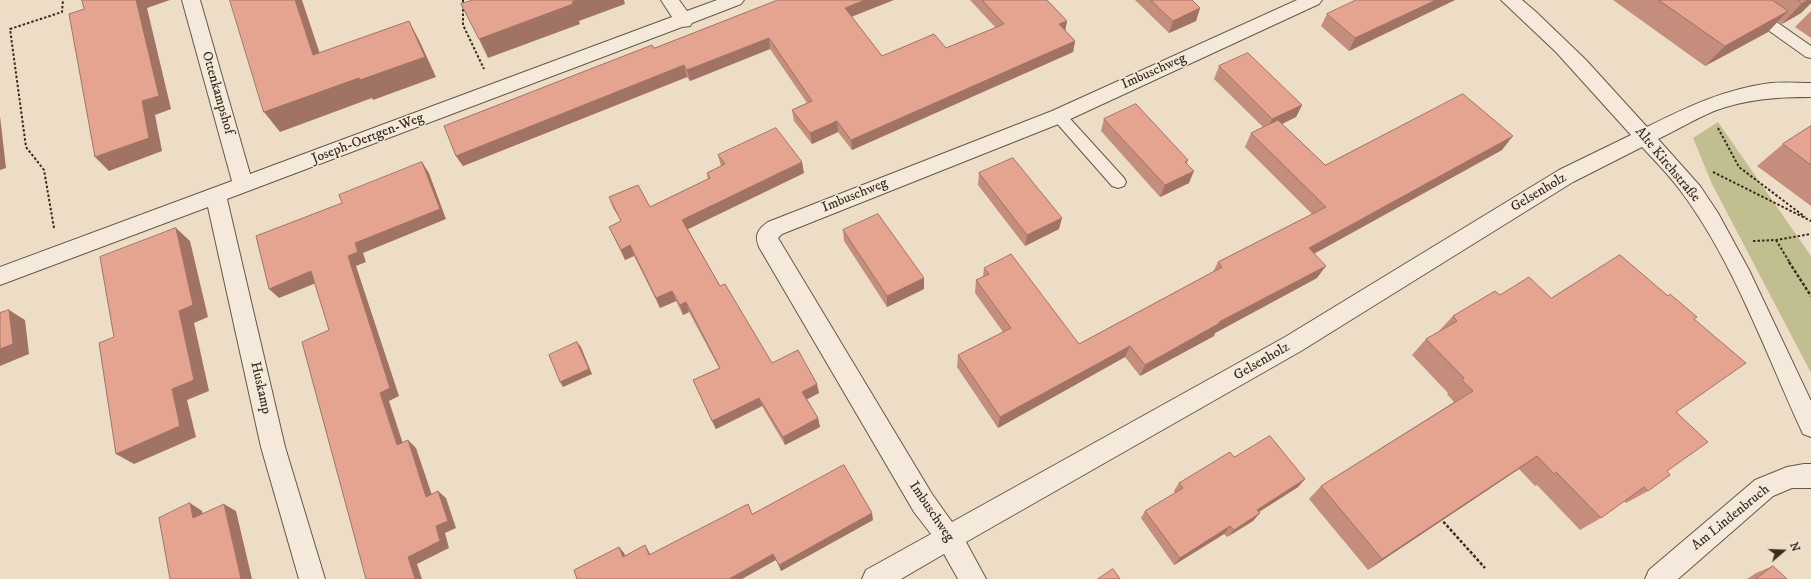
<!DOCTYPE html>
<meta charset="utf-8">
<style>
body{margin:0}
#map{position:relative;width:1811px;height:579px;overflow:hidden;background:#eeddc6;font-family:"IM FELL DW Pica",serif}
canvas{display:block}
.north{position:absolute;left:1763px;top:531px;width:40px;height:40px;-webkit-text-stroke:3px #f4e9da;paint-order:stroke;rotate:71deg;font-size:11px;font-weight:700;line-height:16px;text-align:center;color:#372b1d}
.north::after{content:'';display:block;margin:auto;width:14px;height:18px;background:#372b1d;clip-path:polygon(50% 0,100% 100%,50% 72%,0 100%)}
</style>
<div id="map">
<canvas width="1811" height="579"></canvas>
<div class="north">N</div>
</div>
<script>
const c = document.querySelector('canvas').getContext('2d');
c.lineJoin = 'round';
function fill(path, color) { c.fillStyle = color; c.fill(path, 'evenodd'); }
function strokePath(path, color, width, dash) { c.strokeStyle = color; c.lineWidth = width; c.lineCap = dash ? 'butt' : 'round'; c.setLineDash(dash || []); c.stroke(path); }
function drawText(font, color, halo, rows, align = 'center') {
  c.font = font + ' "IM FELL DW Pica",serif'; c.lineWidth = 3; c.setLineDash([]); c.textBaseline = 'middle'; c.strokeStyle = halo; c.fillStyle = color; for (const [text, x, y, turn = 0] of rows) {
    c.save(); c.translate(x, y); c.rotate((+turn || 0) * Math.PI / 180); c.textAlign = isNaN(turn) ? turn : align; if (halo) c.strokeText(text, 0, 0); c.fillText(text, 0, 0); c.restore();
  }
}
fill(new Path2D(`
 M1718 122 1811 256V373L1712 184 1693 138Z`), '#c1be90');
const service = new Path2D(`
 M1728 0H1745L1811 46V58L1806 57 1730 3Z
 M1059 110 1064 112 1124 178 1126 182 1124 186 1118 188 1112 186 1054 120 1051 116 1054 112Z`);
const minor = new Path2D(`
 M182 0H200L250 174 672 17 661 0H679L687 11 717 0H744L741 4 692 23 690 26 682 27 227 199 285 447 325 579H299L261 447 208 207 0 285V267L232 181Z
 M1297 0H1322L1319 4 1066 121 782 234 778 238 932 494 952 522 1285 337 1559 170 1631 135 1556 52 1501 0H1522L1535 11 1586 60 1647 127C1689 106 1725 89 1771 83 1784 82 1798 83 1811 83V97C1777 97 1746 99 1714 111 1695 119 1677 130 1658 139L1700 186 1718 213 1749 270 1811 401V437L1803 434C1766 354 1733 260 1680 190 1669 175 1655 161 1642 147L1573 182 1301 351 966 542 986 579H958L944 554 901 579H862L866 570 931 534 914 512 759 247C754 235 758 229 768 222L1052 111Z
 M1804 464H1811V488H1792L1773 496 1678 579H1645L1649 570 1755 480 1787 467Z`);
strokePath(service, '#655847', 2);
strokePath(minor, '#655847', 2);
strokePath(new Path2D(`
 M463 0V25L484 69
 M1718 128 1739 167 1805 217
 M1713 172 1811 221
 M54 228 44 170 26 147 10 29 62 12 63 0
 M1776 240 1790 263
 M1753 241 1776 240 1811 234`), '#372b1d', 2, [2.5, 2]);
strokePath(new Path2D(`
 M1789 262 1811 296
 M1440 518 1485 568`), '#372b1d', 2.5, [3, 2]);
fill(service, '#f4e9da');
fill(minor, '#f4e9da');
fill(new Path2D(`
 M970 0H1047L1067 21 1065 30 1075 41 1073 52 852 150 838 132 812 144 794 121 792 110 807 103 770 49 690 81 687 77 463 166 456 156 654 48 852 17 882 56 946 48 996 28Z
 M1135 0H1192L1200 8 1196 21 1169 33Z
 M1455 0 1349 51 1321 26 1327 14Z
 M1613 0H1811V3L1801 13 1782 24 1778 21 1768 32 1705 66Z
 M1811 11V38L1795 27Z
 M1219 66 1302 105 1296 117 1282 124 1325 165 1502 150 1314 253 1317 278 1215 333 1214 336 1140 376 1125 357 998 428 957 367 958 355 1003 332 975 293 976 280 983 277 984 268 1079 344 1213 272 1218 262 1312 214 1245 147 1251 133 1263 127 1214 79Z
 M1104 119 1188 160 1187 164 1189 183 1160 197 1101 131Z
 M1811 126V206L1757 166 1783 144Z
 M718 155 804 173 688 229 720 286 772 363 819 393 807 399 818 418 820 427 785 445 762 406 716 429 697 389 693 380 719 368 689 312 683 315 676 301 660 308 634 256 625 260 609 227 621 221 613 208 609 197 650 207 708 179 707 173 721 166Z
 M979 173 1059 229 1025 246 978 185Z
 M843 230 924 289 887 307 844 241Z
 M1500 295 1551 298 1694 319 1676 412 1667 471 1648 491 1626 503 1624 501 1601 518 1580 530 1537 485 1535 486 1519 469 1368 570 1309 499 1321 486 1454 402 1447 394 1448 393 1412 355 1426 339 1438 332 1453 316Z
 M1234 457 1305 479 1298 487 1259 512 1253 521 1227 537 1224 534 1174 565 1141 518 1145 511 1175 493 1174 491 1179 483Z
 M752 514 873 520 781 571 776 560 577 579 619 547 624 553 625 556 645 545 649 552 650 555Z
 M1773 566 1787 579H1747L1756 573Z`), '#c58d7c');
fill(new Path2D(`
 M136 0H170L147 8 171 109 155 115 162 151 109 171 95 157 142 101Z
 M295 0H302L327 75 313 55Z
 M577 0H624L625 4 579 21 580 24 488 58 479 39Z
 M865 0H894L846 19 845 8Z
 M1436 0H1455L1349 51 1355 38Z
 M1808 0H1811V3L1801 13 1782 24 1802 3Z
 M1200 8 1196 21 1169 33 1173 21Z
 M1788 11 1768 32 1705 66 1725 46Z
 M409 21 420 42 436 77 373 100 372 98 280 132 264 112Z
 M1067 21 1065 32 1059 24Z
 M769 38 770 49 690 81 687 70Z
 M1075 41 1073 52 852 150 851 140Z
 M684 65 687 77 463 166 456 156Z
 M1302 105 1296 117 1267 131 1272 119Z
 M0 116 6 168 0 170Z
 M837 121 838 132 812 144 810 133Z
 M1513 136 1502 150 1301 261 1309 248Z
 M422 162 429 173 446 219 363 253 366 262 356 266 399 396 389 401 406 453 397 445 380 393 348 256 355 243Z
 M802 162 804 173 686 230 682 220Z
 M1194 171 1189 183 1160 197 1165 185Z
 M1062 218 1059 229 1025 246 1027 235Z
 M176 228 190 241 208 317 194 323 209 391 187 400 196 437 134 464 116 454 172 389 179 311Z
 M630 245 634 256 625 260 621 250Z
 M1326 266 1317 278 1215 333 1214 336 1140 376 1145 365 1219 322Z
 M311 271 321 281 279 298 269 289Z
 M924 278V289L887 307V296Z
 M672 291 676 301 660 308 656 298Z
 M686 302 689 312 683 315 680 305Z
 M9 310 25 320 29 354 0 366V349Z
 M577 342 581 347 592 374 563 387 560 382Z
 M1130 346 1125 357 998 428 1000 417Z
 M817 384 819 393 804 401 802 392Z
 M759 398 762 406 716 429 712 421Z
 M818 418 820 427 785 445 783 437Z
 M408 440 416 448 435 504 426 497Z
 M1537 456 1519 469 1368 570 1382 559Z
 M1305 479 1298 487 1251 517 1257 510Z
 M438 491 446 498 456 528 445 533 449 548 417 564 422 579H415L408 557 436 526Z
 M190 503 202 511 206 525 193 518Z
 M224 504 236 511 252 579H241Z
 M872 513 873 520 781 571 779 565Z
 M1260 513 1253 521 1227 537 1234 530Z
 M1230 526 1224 534 1174 565 1180 558Z
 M645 545 649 552 653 562 649 555Z
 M619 547 624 553 628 563 623 557Z
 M773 554 776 560 742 579H729Z`), '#a07365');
const building = new Path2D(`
 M82 0H136L159 96 142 101 149 138 95 157 69 14 84 9Z
 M230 0H295L313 55 409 21 425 57 360 80 359 78 264 112Z
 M473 0H577L572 2 573 4 479 39 461 4Z
 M778 0H865L845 8 882 56 934 34 946 48 1004 24 982 0H1047L1067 21 1059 24 1075 41 851 140 837 121 810 133 792 110 812 101 769 38 687 70 684 65 456 156 444 126 652 45 654 48Z
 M1151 0H1192L1200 8 1173 21Z
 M1356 0H1436L1355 38 1327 14Z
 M1659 0H1772L1788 11 1725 46Z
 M1798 0H1808L1802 3Z
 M1248 53 1302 105 1272 119 1219 66Z
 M1463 94 1513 136 1309 248 1326 266 1219 322 1220 323 1145 365 1130 346 1000 417 958 355 1011 328 976 280 989 274 984 268 1011 254 1079 344 1222 267 1218 262 1326 207 1251 133 1278 120 1325 165Z
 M1136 104 1188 160 1185 162 1194 171 1165 185 1104 119Z
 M1811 126V165L1783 144Z
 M776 128 802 162 682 220 720 286 725 284 772 363 798 350 817 384 802 392 818 418 783 437 759 398 712 421 693 380 720 368 686 302 680 305 672 291 656 298 630 245 621 250 609 227 621 221 609 197 638 185 650 207 710 178 707 173 725 164 718 155Z
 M1013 158 1062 218 1027 235 979 173Z
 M422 162 440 209 355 243 358 252 348 256 390 388 380 393 397 445 408 440 426 497 438 491 448 521 436 526 440 541 408 557 415 579H366L302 342 329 330 311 271 269 289 256 236 342 203 339 195Z
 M878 214 924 278 887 296 843 230Z
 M176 228 193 305 179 311 194 380 172 389 180 426 116 454 99 343 114 337 100 257Z
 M1620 255 1668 296 1670 294 1697 317 1694 319 1746 363 1676 412 1708 442 1667 471 1670 475 1648 491 1644 487 1601 518 1556 472 1554 474 1537 456 1382 559 1321 486 1473 391 1462 380 1464 378 1426 339 1457 321 1453 316 1495 291 1500 295 1529 277 1551 298Z
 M9 310 13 344 0 349V313Z
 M577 342 589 369 560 382 549 355Z
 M1270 436 1305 479 1257 510 1260 513 1234 530 1230 526 1180 558 1145 511 1183 488 1179 483 1230 452 1234 457Z
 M844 465 872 513 779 565 773 554 729 579H577L574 570 619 547 623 557 645 545 649 555 748 504 752 514Z
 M190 503 193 518 224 504 241 579H170L159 518Z
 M1773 566 1787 579H1756Z
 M1113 569 1120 579H1098Z`);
fill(building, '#e5a490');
strokePath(building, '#a07365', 1);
drawText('14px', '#372b1d', '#f4e9da', [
 ["Imbuschweg",1154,72,-24],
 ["Ottenkampshof",217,93,74],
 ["Joseph-Oertgen-Weg",368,139,-21],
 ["Alte Kirchstraße",1667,165,50],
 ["Gelsenholz",1539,193,-31],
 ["Imbuschweg",855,196,-22],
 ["Gelsenholz",1262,362,-30],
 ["Huskamp",260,388,77],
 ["Imbuschweg",931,512,56],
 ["Am Lindenbruch",1731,518,-39]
]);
</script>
